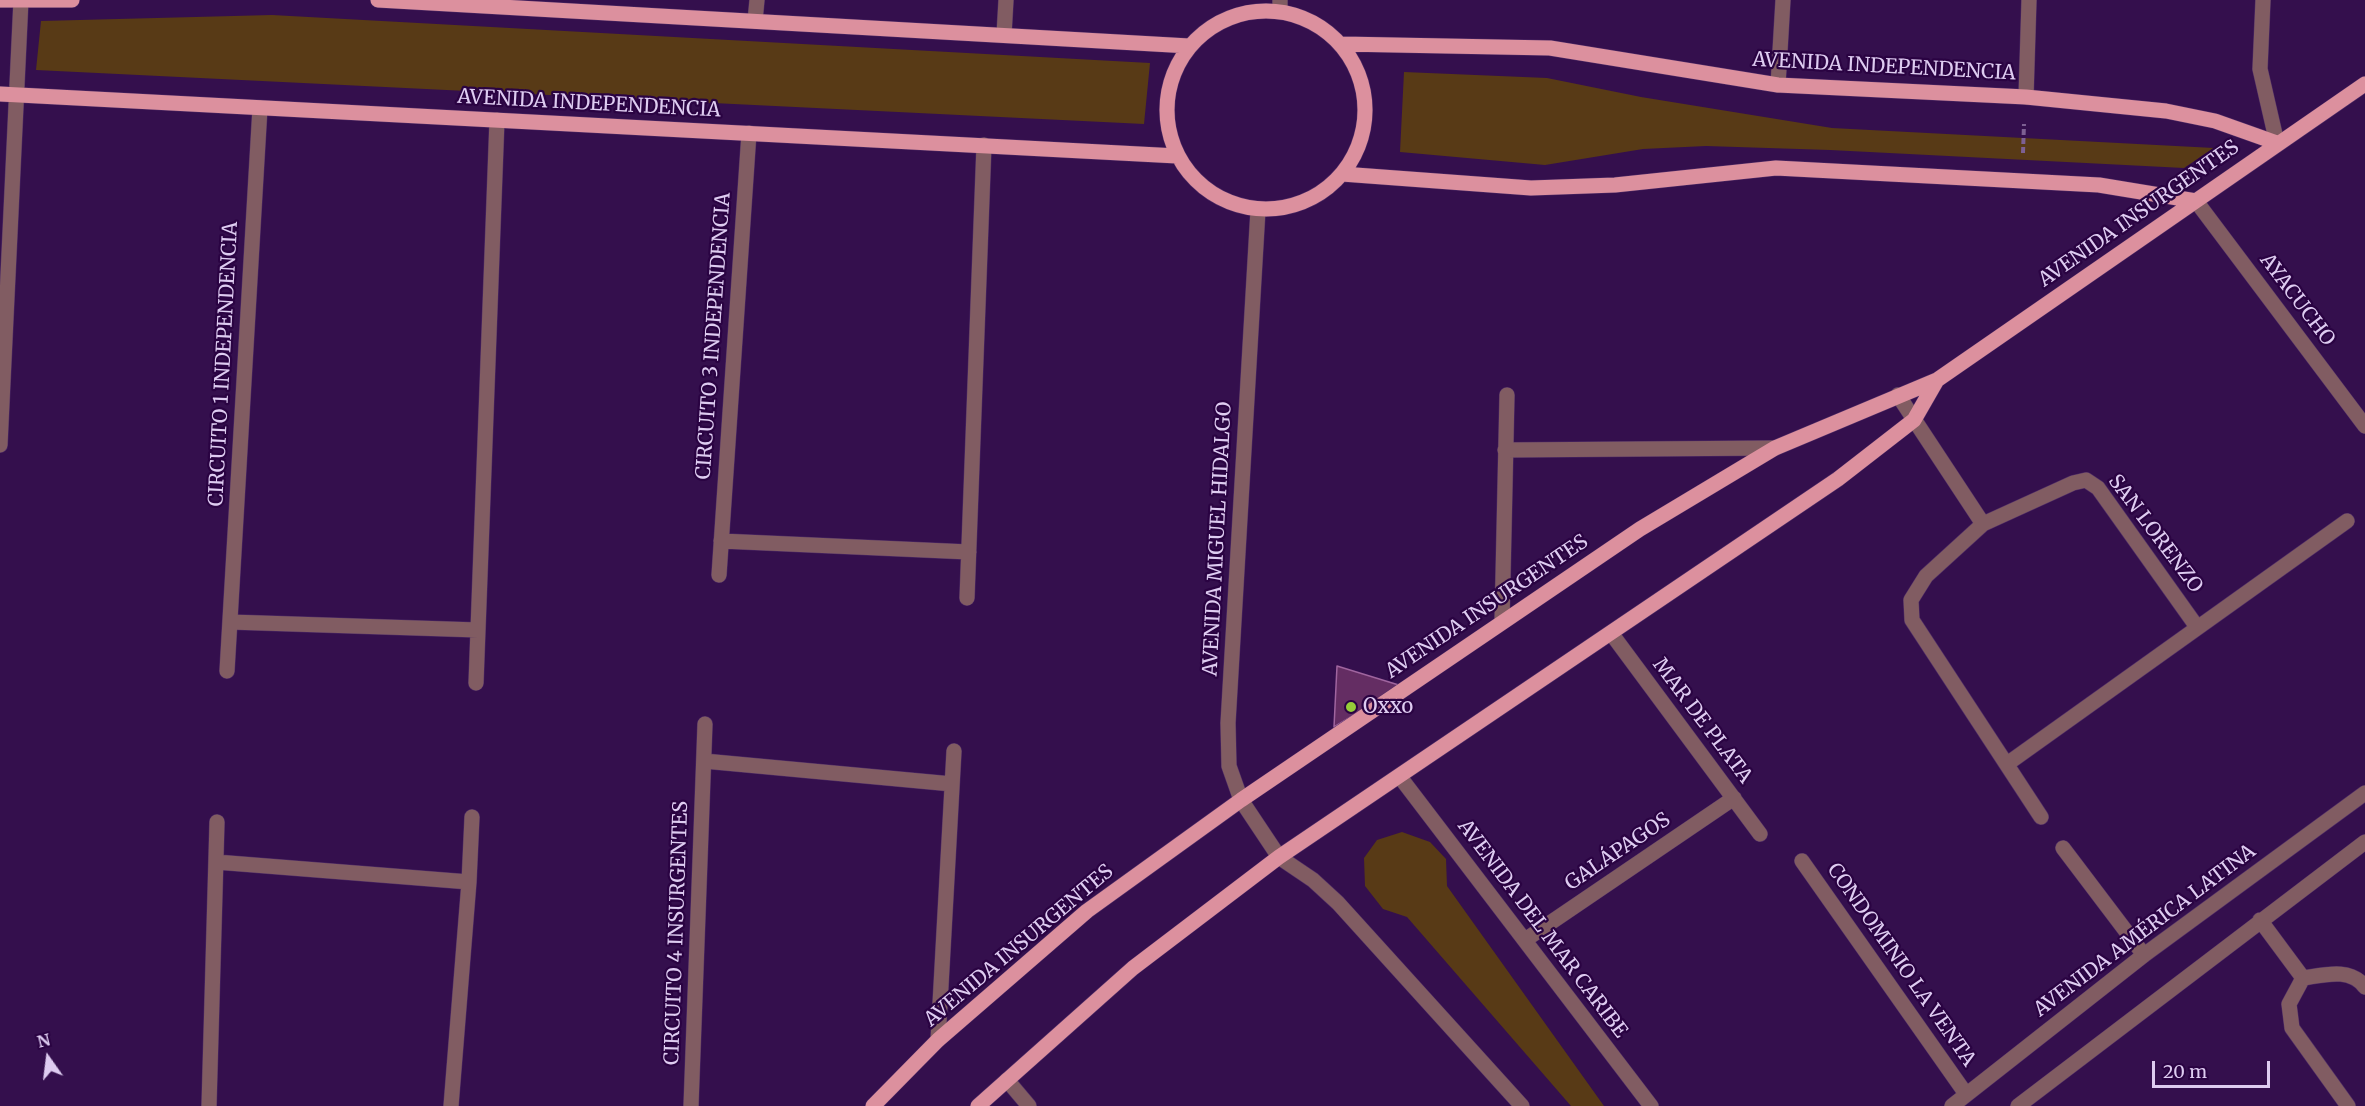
<!DOCTYPE html>
<meta charset="utf-8">
<style>
body{margin:0}
#map{position:relative;width:2365px;height:1106px;overflow:hidden;background:#340f4d;font-family:Merriweather,serif}
canvas{display:block}
.north{position:absolute;left:18px;top:1028px;width:60px;height:60px;-webkit-text-stroke:4px #2a0342;paint-order:stroke;rotate:346deg;font-size:16px;font-weight:700;line-height:24px;text-align:center;color:#deccf1}
.north::after{content:'';display:block;margin:auto;width:21px;height:27px;background:#deccf1;clip-path:polygon(50% 0,100% 100%,50% 72%,0 100%)}
.scale{position:absolute;left:2152px;top:1061px;width:118px;height:27px;box-sizing:border-box;border:3px solid #deccf1;border-top:0;padding-left:8px;font-size:18px;line-height:21px;white-space:nowrap;color:#deccf1;-webkit-text-stroke:4px #2a0342;paint-order:stroke}
</style>
<div id="map">
<canvas width="2365" height="1106"></canvas>
<div class="north">N</div>
<div class="scale">20 m</div>
</div>
<script>
const c = document.querySelector('canvas').getContext('2d');
c.lineJoin = 'round';
function fill(path, color) { c.fillStyle = color; c.fill(path, 'evenodd'); }
function strokePath(path, color, width, dash) { c.strokeStyle = color; c.lineWidth = width; c.lineCap = dash ? 'butt' : 'round'; c.setLineDash(dash || []); c.stroke(path); }
function drawText(font, color, halo, rows, align = 'center') {
  c.font = font + ' Merriweather,serif'; c.lineWidth = 4.5; c.setLineDash([]); c.textBaseline = 'middle'; c.strokeStyle = halo; c.fillStyle = color; for (const [text, x, y, turn = 0] of rows) {
    c.save(); c.translate(x, y); c.rotate((+turn || 0) * Math.PI / 180); c.textAlign = isNaN(turn) ? turn : align; if (halo) c.strokeText(text, 0, 0); c.fillText(text, 0, 0); c.restore();
  }
}
fill(new Path2D(`
 M272 15 1150 63 1144 124 36 70 41 21Z
 M1404 72 1547 78 1641 97 1832 128 2214 148 2184 168 1830 150 1706 146 1643 149 1545 165 1400 152Z
 M1402 832 1430 842 1446 859 1447 886 1604 1106H1571L1407 917 1383 909 1365 886 1364 858 1377 840Z`), '#583a16');
const building = new Path2D(`
 M1337 666 1402 686 1334 727Z`);
fill(building, '#642d63');
strokePath(building, '#a0659f', 1.5);
const minor = new Path2D(`
 M2263 0 2260 69 2277 143
 M1280 11V0
 M755 21 757 0
 M1004 35 1006 0
 M1778 85 1783 0
 M2026 97 2029 0
 M2196 201 2365 426
 M1258 210 1228 723 1229 766 1241 800 1279 857 1313 880 1338 903 1522 1106
 M1898 395 1983 524
 M0 445 21 0
 M1505 450 1775 448
 M721 541 969 552
 M719 575 749 133
 M967 598 984 145
 M230 622 478 630
 M1502 622 1507 395
 M1611 633 1760 834
 M227 671 260 108
 M476 683 497 120
 M704 761 952 784
 M2007 764 2347 521
 M1400 777 1651 1106
 M2041 817 1912 620 1911 600 1926 576 1983 524 2073 483 2086 480 2098 488 2197 627
 M2063 848 2144 955
 M1802 861 1966 1094
 M216 862 469 882
 M2260 920 2303 978
 M1525 940 1734 798
 M2303 978 2289 1004 2292 1028 2348 1106
 M2303 978C2324 975 2350 967 2365 987
 M938 1040 954 751
 M1007 1080 1029 1106
 M209 1106 217 822
 M451 1106 469 882 472 817
 M691 1106 705 724
 M1952 1106 2144 955 2365 793
 M2018 1106 2365 842`);
const major = new Path2D(`
 M0 0H72
 M378 0 1189 46
 M1167 110a99 99 0 1 1 198 0a99 99 0 1 1-198 0Z
 M1342 44 1550 48 1778 85 2026 97 2166 111 2215 121 2277 143
 M0 94 1177 156
 M1342 174 1531 188 1615 185 1776 168 2099 185 2196 201
 M873 1106 938 1040 1087 911 1241 800 1640 529 1775 448 1937 380 2365 84
 M978 1106 1133 968 1279 857 1838 479 1914 420 1937 380`);
strokePath(minor, '#4f2d67', 16);
strokePath(major, '#4f2d67', 16);
strokePath(new Path2D(`
 M2023 153 2024 124`), '#7d6093', 4, [6, 3]);
strokePath(minor, '#815c62', 15);
strokePath(major, '#dc909e', 15);
for (const [x, y, r, color] of [
 [1351,707,6,"#96cc39"]
]) { const dot = new Path2D(); dot.arc(x, y, r, 0, 2 * Math.PI); c.fillStyle = color; c.fill(dot); strokePath(dot, '#2a0342', 2); }
drawText('20px', '#deccf1', '#2a0342', [
 ["AVENIDA INDEPENDENCIA",1884,67,3],
 ["AVENIDA INDEPENDENCIA",589,104,3],
 ["AVENIDA INSURGENTES",2139,214,-35],
 ["AYACUCHO",2297,300,53],
 ["CIRCUITO 3 INDEPENDENCIA",714,336,-86],
 ["CIRCUITO 1 INDEPENDENCIA",224,364,-87],
 ["SAN LORENZO",2155,534,53],
 ["AVENIDA MIGUEL HIDALGO",1218,539,-87],
 ["AVENIDA INSURGENTES",1487,607,-34],
 ["MAR DE PLATA",1702,721,53],
 ["GALÁPAGOS",1618,852,-34],
 ["AVENIDA DEL MAR CARIBE",1542,929,53],
 ["AVENIDA AMÉRICA LATINA",2145,931,-37],
 ["CIRCUITO 4 INSURGENTES",677,933,-88],
 ["AVENIDA INSURGENTES",1019,946,-40],
 ["CONDOMINIO LA VENTA",1901,965,55]
]);
drawText('20px', '#deccf1', '#2a0342', [
 ["Oxxo",1363,707]
], 'left');
</script>
